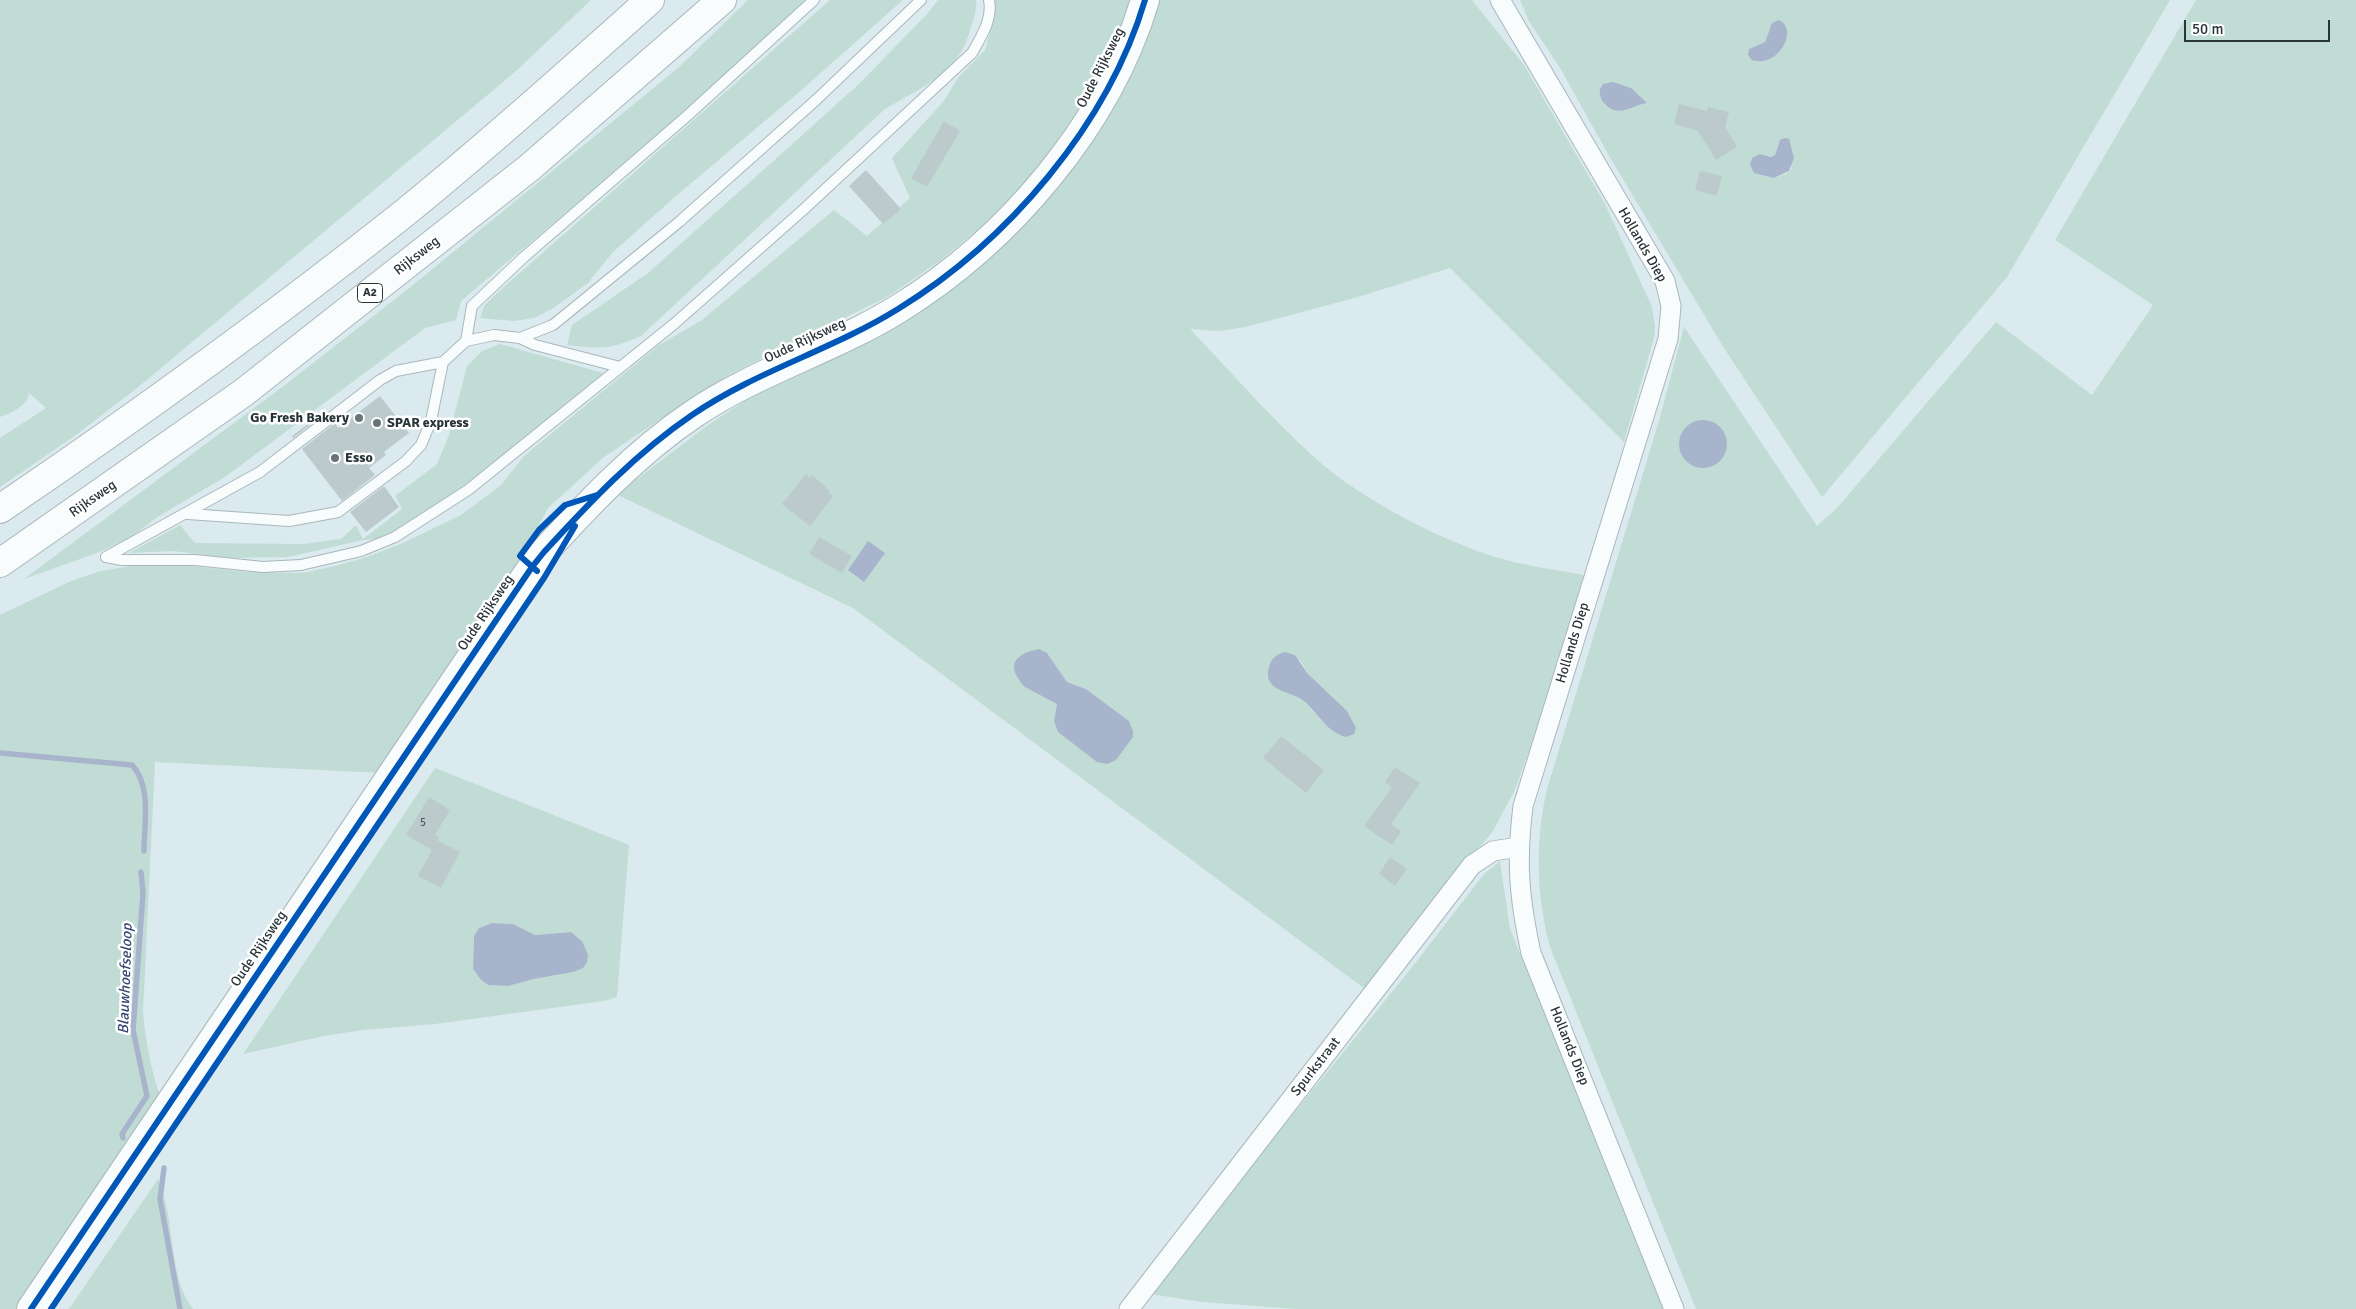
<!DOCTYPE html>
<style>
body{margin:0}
#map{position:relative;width:2356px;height:1309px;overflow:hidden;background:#daeaef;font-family:Signika,sans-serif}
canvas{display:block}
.scale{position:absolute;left:2184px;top:20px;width:146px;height:22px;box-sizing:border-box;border:2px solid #2a3538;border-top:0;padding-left:6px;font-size:15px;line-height:18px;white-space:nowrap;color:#2a3538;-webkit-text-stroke:4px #fff;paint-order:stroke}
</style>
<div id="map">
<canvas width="2356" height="1309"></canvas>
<div class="scale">50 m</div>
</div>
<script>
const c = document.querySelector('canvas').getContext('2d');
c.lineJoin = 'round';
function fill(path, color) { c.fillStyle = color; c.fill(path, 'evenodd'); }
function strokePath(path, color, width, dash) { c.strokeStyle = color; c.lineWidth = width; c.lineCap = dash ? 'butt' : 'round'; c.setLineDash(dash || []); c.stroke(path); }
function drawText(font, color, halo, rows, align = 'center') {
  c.font = font + ' Signika,sans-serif'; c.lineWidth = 5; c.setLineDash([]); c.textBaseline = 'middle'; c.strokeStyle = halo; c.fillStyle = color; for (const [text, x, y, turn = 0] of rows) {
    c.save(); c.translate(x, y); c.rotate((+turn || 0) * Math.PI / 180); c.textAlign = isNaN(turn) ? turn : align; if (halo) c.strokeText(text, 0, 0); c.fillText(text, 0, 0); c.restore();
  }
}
fill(new Path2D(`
 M0 0H591L515 72 142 384 76 435 0 487V438L46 408 29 393C28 406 11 413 0 417Z
 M748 0H807L717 85 461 301 456 320 425 328 225 477 159 516 131 537 97 553 24 579 281 388 408 289 678 68Z
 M830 0H903L797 94 677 195 612 253 588 283 552 309 534 318 514 321 480 318 484 306 497 293Z
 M938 0H976C977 9 974 18 971 27 960 73 924 86 885 109L641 336C609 350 601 349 567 345L572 325 648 273 770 164 860 83 928 13Z
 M994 0H1132L1125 18 1071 123 1027 181 982 226 941 260 887 297 730 374 668 414 604 457 548 508 514 572 382 773 155 762 143 1012C146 1043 151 1072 162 1101L23 1309H0V615L71 581 101 571 130 566H190L248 572 303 573 339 565 367 557 403 543 461 515 501 485 524 456 659 345 702 320 834 210 867 236 910 198 892 158 943 102 958 78 985 50 994 19Z
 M1156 0H1472L1524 65 1605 204 1652 307 1655 327 1654 338 1624 442 1450 268 1358 297 1246 327 1220 331 1190 329C1231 372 1270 417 1314 457 1360 499 1446 544 1506 560 1532 567 1558 570 1584 575L1539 724 1514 792 1493 831 1365 989 853 608 618 495 633 482 708 425 748 399 879 335 1006 236ZM1047 653 1067 682 1086 689 1129 721H1054L1057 704C1044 687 1013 694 1015 662ZM1277 655 1300 660 1308 673 1325 725 1305 702 1293 694 1269 664Z
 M1520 0H2170L2007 277 1822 497 1722 345 1608 154 1560 68 1529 21ZM1770 28 1769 60 1749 49 1765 42ZM1780 140 1792 168 1786 174 1774 178 1762 154 1771 157 1775 155Z
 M2196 0H2356V1309H1696L1550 947C1536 894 1535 842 1547 789L1659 421 1684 327 1817 526 1837 508 1996 322 2092 395 2153 305 2055 240ZM1727 441C1725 471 1687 476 1679 446Z
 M500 344 603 373 485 471 384 539 363 540 288 557 229 558 173 551 129 553 180 525 195 543 303 544 341 539 356 525 363 539 402 509 395 496 437 464 449 435 467 366 482 351Z
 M435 768 629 845 617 997 604 1001 435 1024 363 1030 324 1036 243 1054ZM492 923 513 924 535 935 570 932 582 940 573 972 534 979 508 986 488 985 481 980 473 969 474 936 479 928Z
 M1500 861 1510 929 1664 1309H1296L1202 1302 1144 1293 1265 1149 1413 966 1484 874Z
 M158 1179C176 1218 167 1275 193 1309H69Z`), '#c1dcd5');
fill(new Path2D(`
 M1779 20C1800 30 1777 69 1752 60L1748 55 1749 49 1765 42 1772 23Z
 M1613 82 1631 88 1647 103C1632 105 1619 119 1605 104 1601 100 1599 95 1600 89L1603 84Z
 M1785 138 1789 139 1794 158 1789 171 1774 178 1754 173 1750 164 1752 158 1760 154 1771 157 1775 155 1780 140Z
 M1679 444a24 24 0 1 1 48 0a24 24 0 1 1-48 0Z
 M868 541 885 553 864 582 848 570Z
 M1039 649 1047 653 1067 682 1086 689 1129 721 1133 731V737L1116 760 1107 764 1097 762 1058 732 1054 721 1057 704 1025 687C1005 666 1014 654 1039 649Z
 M1285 652 1295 655 1308 674 1347 711 1356 728 1354 734 1346 737C1327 732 1318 714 1305 702 1292 690 1262 693 1269 667 1271 658 1277 654 1285 652Z
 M492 923 513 924 535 935 571 932 582 941 588 955 587 962 583 968 573 972 534 979 508 986 488 985 481 980 473 969 474 936 479 928Z`), '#a8b4cb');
strokePath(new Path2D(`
 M0 753 132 765C152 786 144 824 144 851
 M123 1138 122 1134 147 1096 133 1030 143 893 141 872
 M164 1168 160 1199 180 1309`), '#a8b4cb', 5.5);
fill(new Path2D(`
 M1679 104 1707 111 1708 107 1729 112 1725 127 1737 147 1716 160 1698 131 1674 124Z
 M944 121 960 131 927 187 911 178Z
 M866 170 901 209 883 224 849 186Z
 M1700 171 1722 176 1717 196 1695 190Z
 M380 396 409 433 384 452 386 455 369 468 375 475 342 501 302 449 335 423 338 428Z
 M325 411 326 413 293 438 292 436Z
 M806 474 810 478 812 475 830 491 829 493 833 496 810 526 782 504Z
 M384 486 399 507 366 532 350 512Z
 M819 537 852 556 842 573 809 554Z
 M1281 736 1324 770 1306 793 1263 758Z
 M1395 767 1420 783 1391 824 1401 831 1392 845 1364 826 1392 787 1385 782Z
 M429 797 450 810 435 835 439 837 437 840 460 852 441 888 418 876 432 850 406 835Z
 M1390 857 1407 869 1395 886 1379 874Z`), '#bdcacc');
const lane = new Path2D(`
 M520 338 535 345 620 367
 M466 341 472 306 524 257 687 116 814 0
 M188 514 289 521 338 512 406 461 421 445 431 421 443 362
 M106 557 122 560H195L263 567 301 565 361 551 395 537 468 490 674 324 803 210 972 53C981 37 993 19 989 0
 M106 557 260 472 380 380 396 371 443 362 466 341 494 335 520 338 553 325 679 222 816 100 921 0`);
const street = new Path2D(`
 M1500 0 1665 281 1671 306 1668 339 1523 806C1516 863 1519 897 1531 953L1674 1309
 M1129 1309 1472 865 1493 851 1518 847`);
const secondary = new Path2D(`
 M31 1309 532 567 544 552C590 502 636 453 692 415 756 371 832 350 898 309 1007 242 1108 125 1145 0`);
const highway = new Path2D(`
 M0 509C137 416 272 318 402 215 487 146 568 73 650 0
 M0 563 243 393 529 168 722 0`);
strokePath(lane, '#aab7bb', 12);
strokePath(street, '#aab7bb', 21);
strokePath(secondary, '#aab7bb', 30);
strokePath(highway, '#aab7bb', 30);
strokePath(lane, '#f9fcfd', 10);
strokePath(street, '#f9fcfd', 19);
strokePath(secondary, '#f9fcfd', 28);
strokePath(highway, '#f9fcfd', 28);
strokePath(new Path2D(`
 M537 571 520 556 539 530 565 505 597 495
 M31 1309 532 567 544 552C590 502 636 453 692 415 756 371 832 350 898 309 1007 242 1108 125 1145 0
 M51 1309 544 578 575 526`), '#0057b8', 6);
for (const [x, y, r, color] of [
 [359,418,5,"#687478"],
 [377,423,5,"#687478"],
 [335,458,5,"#687478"]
]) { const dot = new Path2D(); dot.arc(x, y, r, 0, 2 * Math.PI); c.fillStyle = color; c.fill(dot); strokePath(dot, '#fff', 2); }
drawText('11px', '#4f5a5d', null, [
 ["5",423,823]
]);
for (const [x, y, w] of [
 [370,293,25]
]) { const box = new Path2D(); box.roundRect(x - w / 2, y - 9.5, w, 19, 4); c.fillStyle = '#fff'; c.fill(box); strokePath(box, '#2a3538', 1); }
drawText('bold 12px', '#2a3538', null, [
 ["A2",370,293]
]);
drawText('14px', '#2a3538', '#fff', [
 ["Oude Rijksweg",1101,68,-63],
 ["Hollands Diep",1642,245,60],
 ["Rijksweg",417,256,-38],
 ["Oude Rijksweg",805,341,-25],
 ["Rijksweg",93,499,-35],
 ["Oude Rijksweg",486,613,-56],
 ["Hollands Diep",1573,643,-73],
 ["Oude Rijksweg",259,949,-56],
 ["Hollands Diep",1569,1046,68],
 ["Spurkstraat",1316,1067,-52]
]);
drawText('bold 14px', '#2a3538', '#fff', [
 ["Go Fresh Bakery",349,418,"right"],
 ["SPAR express",387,423],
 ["Esso",345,458]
], 'left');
drawText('italic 15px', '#374672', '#fff', [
 ["Blauwhoefseloop",126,979,-88]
]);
</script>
